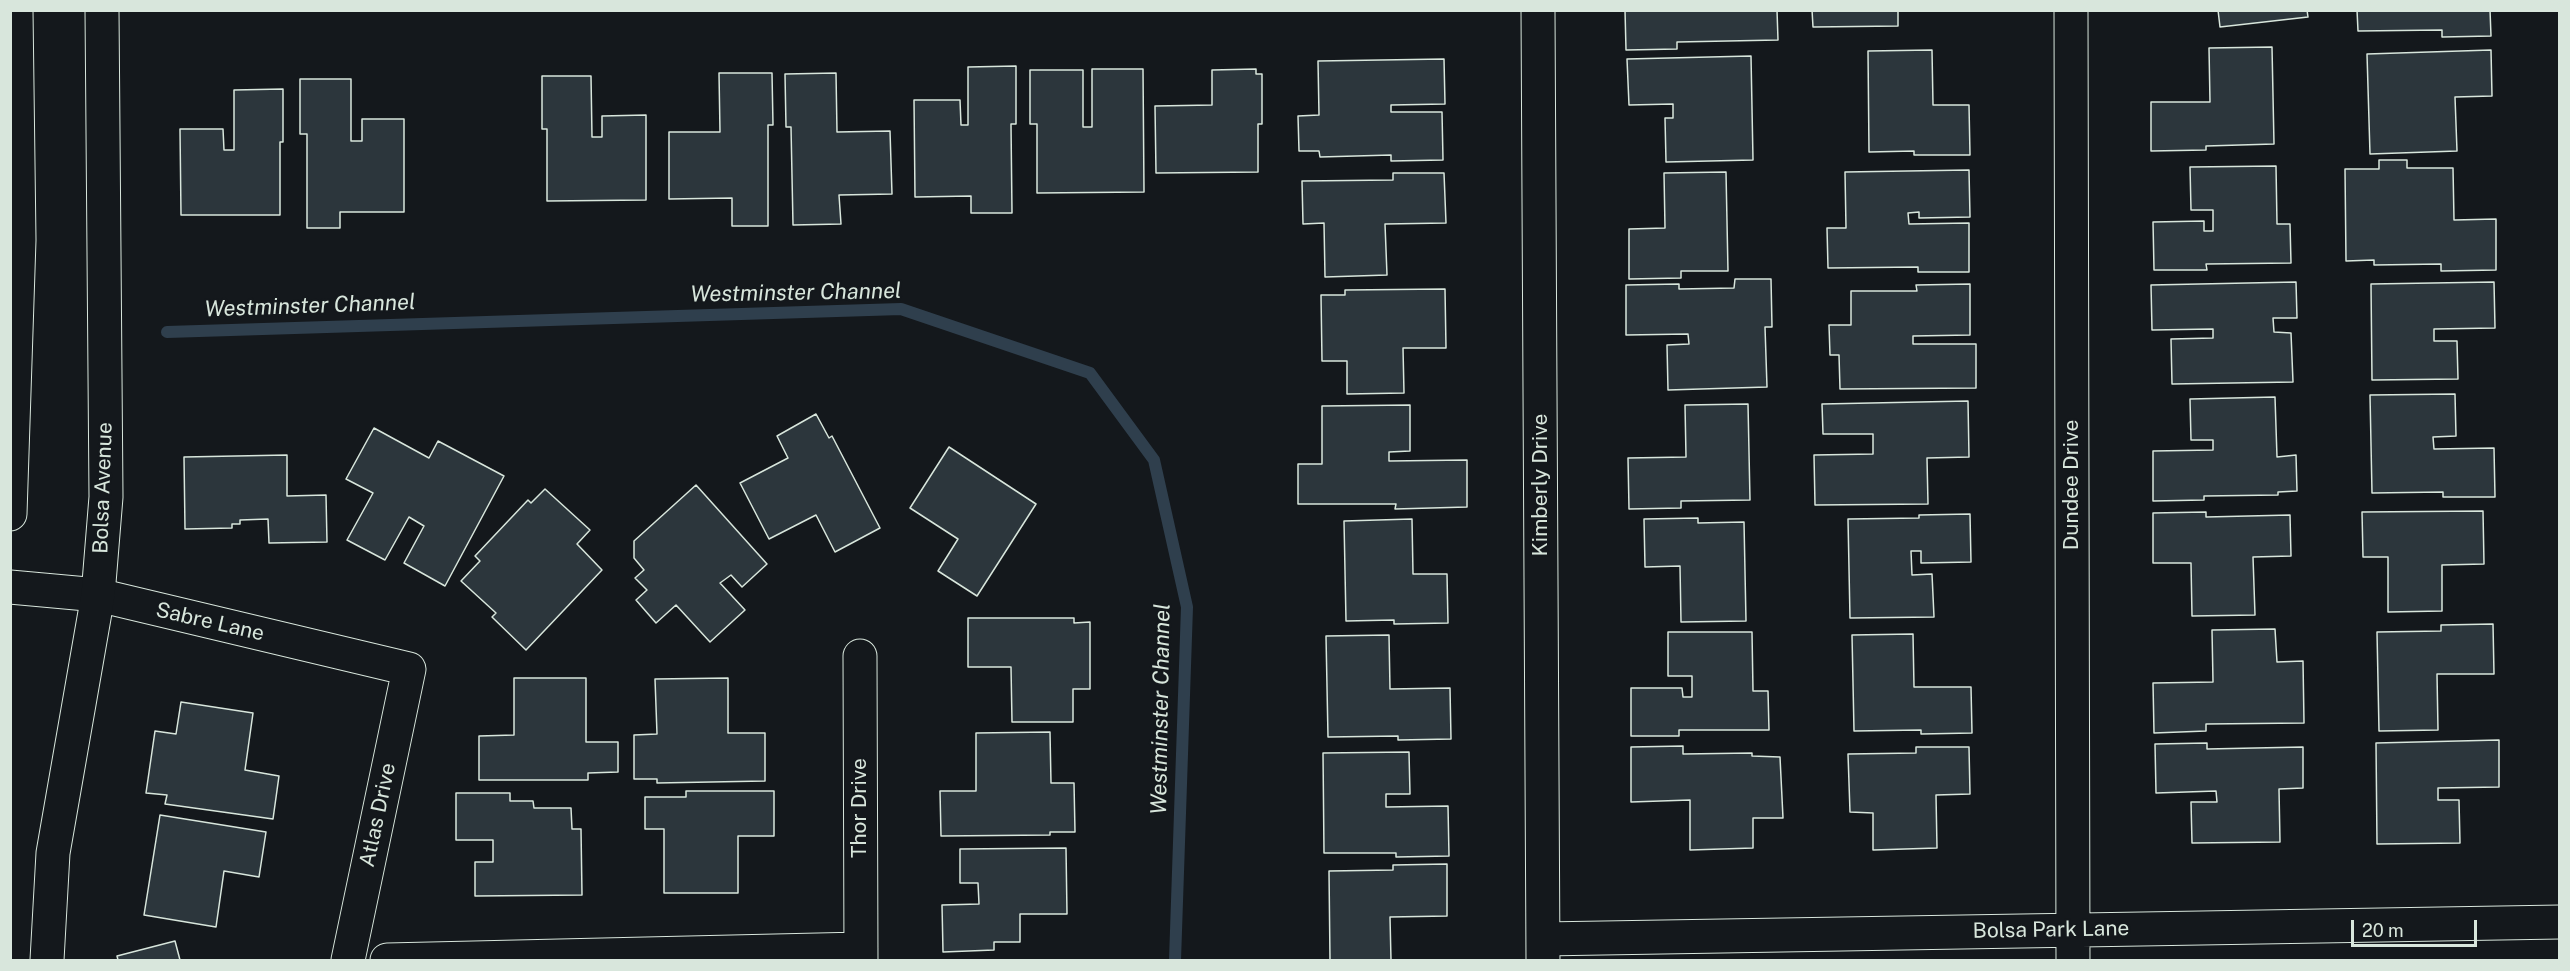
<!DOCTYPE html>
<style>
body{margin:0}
#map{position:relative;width:2570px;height:971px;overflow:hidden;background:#14181c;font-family:"Public Sans",sans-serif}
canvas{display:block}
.frame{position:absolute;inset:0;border:12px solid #d8e6dc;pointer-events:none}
.scale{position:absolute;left:2351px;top:920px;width:126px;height:27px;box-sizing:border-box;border:3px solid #d8e6dc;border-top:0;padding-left:8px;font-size:18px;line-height:21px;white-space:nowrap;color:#d8e6dc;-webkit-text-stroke:4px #14181c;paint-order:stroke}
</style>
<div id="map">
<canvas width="2570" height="971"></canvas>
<div class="frame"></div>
<div class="scale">20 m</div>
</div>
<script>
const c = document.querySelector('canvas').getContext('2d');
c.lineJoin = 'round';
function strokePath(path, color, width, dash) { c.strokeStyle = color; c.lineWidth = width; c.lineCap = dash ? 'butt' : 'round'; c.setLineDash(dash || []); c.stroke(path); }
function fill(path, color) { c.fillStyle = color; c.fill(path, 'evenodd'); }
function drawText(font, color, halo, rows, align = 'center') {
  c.font = font + ' "Public Sans",sans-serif'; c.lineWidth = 4.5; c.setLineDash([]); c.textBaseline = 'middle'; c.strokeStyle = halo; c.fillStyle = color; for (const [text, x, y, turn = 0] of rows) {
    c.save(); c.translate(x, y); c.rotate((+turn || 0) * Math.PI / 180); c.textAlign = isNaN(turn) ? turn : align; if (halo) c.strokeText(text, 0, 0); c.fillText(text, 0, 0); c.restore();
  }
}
strokePath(new Path2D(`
 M167 332 901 309 1090 373 1154 460 1187 607 1175 960`), '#2f3f4d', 12);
const building = new Path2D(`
 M1625 10H1777L1778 40 1677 42V49L1626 50Z
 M1812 10H1898V26L1813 27Z
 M2218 10H2307L2308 17 2220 27Z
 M2357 10H2490L2491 36 2442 37V30L2358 31Z
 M2272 47 2274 144 2206 146V150L2151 151V102H2210L2209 48Z
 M1932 50 1933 105H1969L1970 155H1914V151L1869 152 1868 51Z
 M2491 50 2492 96 2455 97 2457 151 2370 154 2367 54Z
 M1751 56 1753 160 1666 162 1665 118H1673V104L1629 105 1627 59Z
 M1444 59 1445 104 1391 105V112H1442L1443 160 1391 161V155L1320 157 1319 151H1299L1298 116 1319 115 1318 61Z
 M1016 66V124H1011L1012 213H971V196L915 197 914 100H960L961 125H968V67Z
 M1092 69H1143L1144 192 1037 193V124H1030V70H1083V127H1092Z
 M1256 69V74H1262V124H1258V172L1156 173 1155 106 1212 105V70Z
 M719 73H772L773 125H768V226H732V198L669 199V132H720Z
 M836 73 837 132 890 131 892 194 839 195 841 224 793 225 791 127H786L785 74Z
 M542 76H591L592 137H602V116L646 115V200L547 201V129H542Z
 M300 79H351V141H362V119H404V212H340V228H307V134H300Z
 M283 89V142H280V215H181L180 129H223L224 150H234V90Z
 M2379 160H2407V168H2453L2454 220 2496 219V270L2441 271V264L2374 265V260L2346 261 2345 169H2379Z
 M2276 166 2277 224H2290L2291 263 2206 264 2207 270H2154L2153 222 2204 221V231H2213V210H2191L2190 167Z
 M1969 170 1970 217 1919 218V212L1908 213 1909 224 1969 223V272H1918V267L1828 268 1827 228H1846L1845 172Z
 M1726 172 1728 271H1681V278L1629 279V229L1665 228 1664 173Z
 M1393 173H1444L1446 223 1385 224 1387 275 1325 277 1324 223 1303 224 1302 181 1393 180Z
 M1735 279H1771L1772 327H1765L1767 387 1668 390 1667 345 1689 344 1688 334 1626 335V285L1679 284V289L1734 288Z
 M2296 282 2297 318H2273L2274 332 2291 333 2293 382 2172 384 2171 339 2213 338V329L2152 330 2151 285Z
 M2494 282 2495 328 2434 329V341H2457L2458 379 2372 380 2371 284Z
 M1970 284V335L1913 336V344H1976V388L1840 389 1839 355H1830L1829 325H1851V291H1917L1916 285Z
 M1445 289 1446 348H1403L1404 393 1347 394V361H1322L1321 295H1345V290Z
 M2455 394 2456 436 2433 437 2434 449 2494 448 2495 497H2443V492L2372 493 2370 395Z
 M2275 397 2277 457 2296 455 2297 491 2278 492V495L2204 496V500L2153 501V451L2213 450V440H2191L2190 399Z
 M1968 401 1969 457 1927 458 1928 504 1815 505 1814 455 1873 454V434H1823L1822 404Z
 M1748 404 1750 500 1681 501V508L1629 509 1628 458 1686 457 1685 405Z
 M1410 405V451L1389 452V461L1467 460V507L1395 509 1396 504H1298V464H1322V406Z
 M816 414 829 438 832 436 880 528 835 552 816 515 769 539 740 483 788 458 777 436Z
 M374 428 429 458 438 441 504 476 445 586 404 563 424 526 409 517 385 560 347 540 373 493 346 479Z
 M949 447 1036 504 977 596 938 571 958 539 910 508Z
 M287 455V496L326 495 327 542 269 543 268 519 240 520V524H232V528L185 529 184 457Z
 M696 485 767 564 742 587 731 575 720 583 745 610 710 642 676 605 656 623 636 600 647 590 635 578 644 570 634 558V541Z
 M545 489 590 530 577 544 602 570 526 650 492 617 496 613 461 581 480 561 475 556 528 500 531 503Z
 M2483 511 2484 564 2442 565V611L2388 612V557H2363L2362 512Z
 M2206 512V517L2290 515 2291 556 2253 557 2255 615 2192 616 2191 563H2153V513Z
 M1970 514 1971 562 1921 563V551H1911L1912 575 1932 574 1934 617 1850 618 1848 519 1919 518V515Z
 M1698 518V523L1744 522 1746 621 1681 622 1680 566 1645 567 1644 519Z
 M1412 519 1413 574H1447L1448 623 1394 624V620L1346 621 1344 521Z
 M968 618H1074V623L1090 622V689H1073V722H1012L1011 667H968Z
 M2493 624 2494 674H2437L2438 730 2379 731 2377 632 2441 631V625Z
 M2275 629 2277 662 2303 661 2304 723 2206 724V731L2154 733 2153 683 2213 682 2212 630Z
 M1668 632H1752L1753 691H1768L1769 730H1679V736H1631V688H1682L1683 697H1692V676H1668Z
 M1913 634 1914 687H1971L1972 733 1921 734V730L1854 731 1852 635Z
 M1389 635 1390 689 1450 688 1451 739 1398 740V736L1328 737 1326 636Z
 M514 678H586V742H618V772L588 773V780H479V736L514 735Z
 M728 678V733H765V781L657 783V779H634V735L657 734 655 679Z
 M181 702 253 713 245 770 279 776 273 819 165 804 167 795 146 793 155 731 176 734Z
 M1050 732 1051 783H1074L1075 832H1050V835L941 836 940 791H976V733Z
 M2499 740V787L2438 788V800H2459L2460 843 2377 844 2376 743Z
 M2207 743V749L2303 747V788L2279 789 2280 842 2192 843 2191 802H2217L2216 791 2156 793 2155 744Z
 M1683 746V754L1752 753V756L1780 757 1783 818H1753V848L1690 850V800L1631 802V747Z
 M1916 747H1969L1970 794 1936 795 1937 848 1873 850V813L1850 812 1848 754 1916 753Z
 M1409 752 1410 794H1386V807L1448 806 1449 856 1396 857V853H1324L1323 753Z
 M686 791H774V836H738V893H664V829H645V797H686Z
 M456 793H510V801H533L534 808H571L572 829H581L582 895 475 896V862H493V840H456Z
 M160 815 266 832 259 877 224 871 216 927 144 915Z
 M1066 848 1067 914H1020V942H994V950L943 952 942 905 979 904 978 883H960V849Z
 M1447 864V916L1390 917 1391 960H1330L1329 871 1393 870V865Z
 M175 941 180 960H118L117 956Z`);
fill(building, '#2c363c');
strokePath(building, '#d8e6dc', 1.5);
const minor = new Path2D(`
 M1538 10 1543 960
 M2071 10 2073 960
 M10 587 98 595 409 669 348 960
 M860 656 861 960
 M1543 939 2560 922
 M387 960 861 949`);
const major = new Path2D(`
 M10 514 19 240 16 10
 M47 960 53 853 98 595 106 497 102 10`);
strokePath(minor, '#d8e6dc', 35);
strokePath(major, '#d8e6dc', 35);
strokePath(minor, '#14181c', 33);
strokePath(major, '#14181c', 33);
drawText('21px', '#d8e6dc', '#14181c', [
 ["Kimberly Drive",1541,485,-90],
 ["Dundee Drive",2072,485,-90],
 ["Bolsa Avenue",103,488,-88],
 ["Sabre Lane",210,622,13],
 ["Thor Drive",860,808,-90],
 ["Atlas Drive",378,815,-78],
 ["Bolsa Park Lane",2051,930,-1]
]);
drawText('italic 22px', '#d8e6dc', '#14181c', [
 ["Westminster Channel",796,293,-1],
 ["Westminster Channel",310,306,-2],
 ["Westminster Channel",1161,709,-89]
]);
</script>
